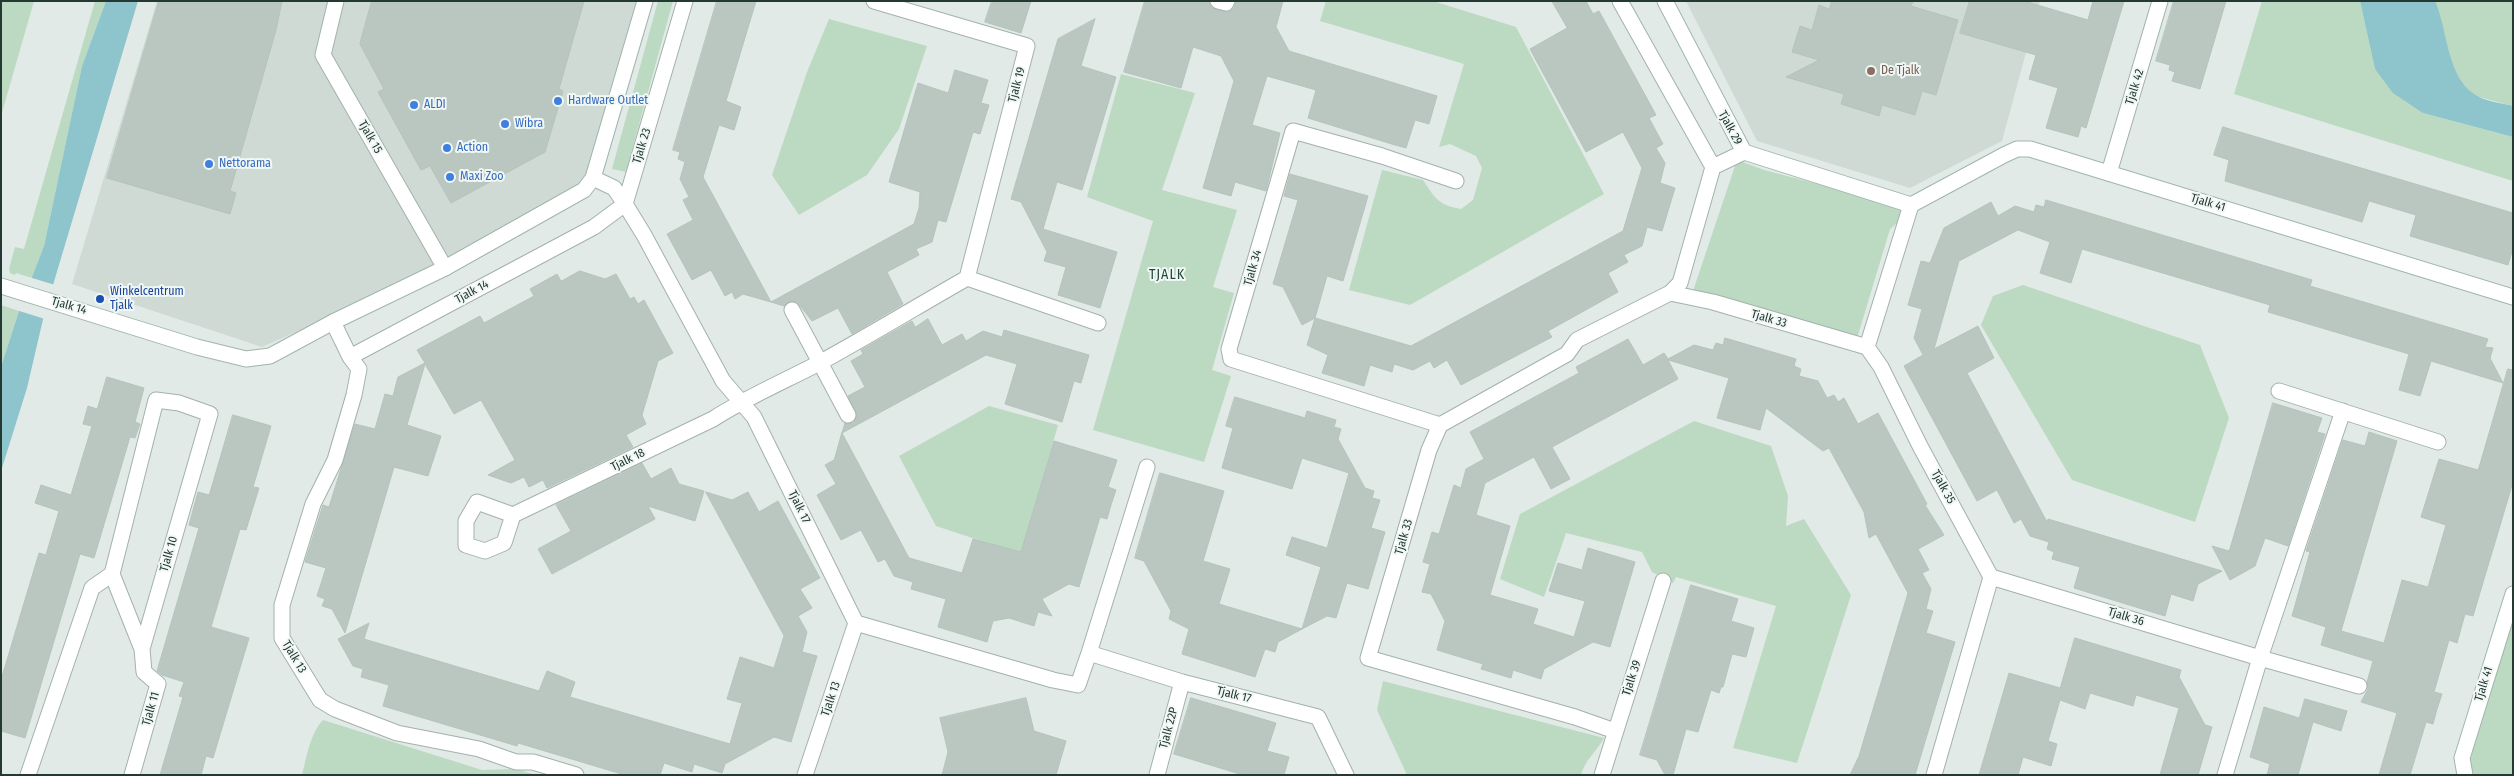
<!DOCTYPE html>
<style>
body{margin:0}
#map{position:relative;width:2514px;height:776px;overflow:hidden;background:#e1eae6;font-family:"Fira Sans Condensed",sans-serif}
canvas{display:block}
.frame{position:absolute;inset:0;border:2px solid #233932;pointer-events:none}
</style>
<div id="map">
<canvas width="2514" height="776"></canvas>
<div class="frame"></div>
</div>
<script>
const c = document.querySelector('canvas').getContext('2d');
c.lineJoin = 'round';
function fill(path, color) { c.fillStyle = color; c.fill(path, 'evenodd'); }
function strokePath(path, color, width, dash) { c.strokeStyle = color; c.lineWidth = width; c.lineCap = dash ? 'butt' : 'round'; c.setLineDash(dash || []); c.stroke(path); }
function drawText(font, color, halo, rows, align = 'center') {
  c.font = font + ' "Fira Sans Condensed",sans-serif'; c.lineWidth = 4; c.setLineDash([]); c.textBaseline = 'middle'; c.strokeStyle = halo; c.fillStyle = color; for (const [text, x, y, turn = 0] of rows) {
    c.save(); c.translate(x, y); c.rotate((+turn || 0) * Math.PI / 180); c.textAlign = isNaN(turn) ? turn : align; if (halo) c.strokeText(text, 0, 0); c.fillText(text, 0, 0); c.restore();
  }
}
fill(new Path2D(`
 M157 1H646L593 182 337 314 262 347 72 284Z
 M1686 1H2040L2002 141 1910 188 1757 141Z`), '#cfdad5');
fill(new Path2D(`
 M1 1H34L1 116Z
 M95 1H106L82 66 44 246 32 278 16 273 15 275 10 273 9 269 15 247 24 249Z
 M658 1H673L626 172 612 169Z
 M1326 1H1433L1516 27 1604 194 1410 305 1349 290 1382 170 1423 180C1435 198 1438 205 1461 209L1473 200 1482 168 1476 156 1450 144 1439 147 1464 64 1320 21Z
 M2262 1H2360L2375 69 2423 113 2513 137V181L2234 94Z
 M2390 1H2513V106L2479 97 2469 101Z
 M829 19 927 46 899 129 867 175 799 215 772 175 807 72Z
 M1121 74 1195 93 1162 190 1237 210 1213 287 1234 293 1212 370 1231 376 1204 462 1093 430 1153 221 1087 197Z
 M1737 160 1764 170 1914 209 1890 229 1855 345 1692 294Z
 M2023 285 2200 345 2229 418 2195 522 2072 480 1981 325 1993 296Z
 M1 305 19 311 1 367Z
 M989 406 1058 425 1021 554 936 526 899 456Z
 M1694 421 1771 446 1788 496 1786 526 1804 519 1851 595 1797 763 1733 748 1776 606 1676 577 1673 583 1652 572 1642 552 1566 533 1544 597 1500 579 1520 514Z
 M2513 613V775H2475L2466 772Z
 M1383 681 1604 738C1597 751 1584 761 1581 775H1407L1377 710Z
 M323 720 482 770 516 769 536 775H302C307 756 310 734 323 720Z`), '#bcd9c2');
fill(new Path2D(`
 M106 1H138L44 315 27 388 1 471V367L19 311 44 246 82 66Z
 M2360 1H2435C2448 29 2446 81 2479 97 2489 102 2502 103 2513 106V137L2423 113 2393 93 2375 69Z`), '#8ec4cb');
fill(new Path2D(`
 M29 277 55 285 45 319 16 310Z`), '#e1eae6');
const building = new Path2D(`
 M159 1H282L276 30 230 191 236 193 230 214 107 178Z
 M372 1H584L559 89 563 91 545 152 451 203 430 166 421 170 378 92 384 89 360 44Z
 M717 1H756L726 101 741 107 734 130 719 125 703 177 771 302 743 294 735 299 732 292 725 296 711 270 692 280 667 234 693 220 683 200 689 197 680 179 685 162 678 159 680 152 673 150Z
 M992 1H1031L1021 33 985 22Z
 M1145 1H1209L1212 8 1228 12 1234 8 1236 1H1283L1276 27 1289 51 1437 96 1429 124 1415 120 1406 148 1395 145 1308 118 1316 90 1267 76 1252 125 1280 133 1266 191 1235 182 1231 196 1203 188 1234 81 1221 56 1193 47 1181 88 1124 72Z
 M1552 1H1586L1593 14 1599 11 1656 115 1649 118 1663 144 1656 148 1665 163 1660 183 1675 188 1662 231 1647 227 1642 246 1624 255 1628 262 1608 273 1618 292 1548 331 1552 337 1461 385 1447 360 1434 368 1430 361 1413 370 1394 364 1392 372 1370 365 1364 386 1322 373 1328 355 1307 345 1315 318 1302 325 1283 287 1273 284 1298 200 1284 196 1290 174 1368 196 1343 281 1327 276 1315 318 1411 346 1623 231 1642 168 1623 132 1586 152 1537 62 1530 49 1567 28Z
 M1832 1H1913L1911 6 1958 20 1936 95 1922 91 1915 115 1882 105 1879 116 1841 104 1844 94 1786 77 1819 60 1792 52 1800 26 1812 30 1819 5 1829 9Z
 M1970 1H2024L2088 20 2093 1H2124L2086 128 2081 126 2078 137 2046 128 2058 88 2029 79 2036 55 1960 33Z
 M2174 1H2226L2200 89 2172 81 2175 72 2169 70 2170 65 2156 61Z
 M1095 19 1081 66 1116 77 1082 190 1057 182 1043 229 1117 252 1100 308 1058 295 1066 267 1044 261 1047 252 1021 202 1011 199 1058 39Z
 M955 70 988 80 981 103 989 105 980 134 973 132 946 222 938 220 932 242 916 249 919 255 887 272 903 304 852 334 838 308 812 321 797 302H788L784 306 771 302 914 224 919 208 920 192 889 182 918 83 948 93Z
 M2223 127 2513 213V248L2508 265 2410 236 2416 215 2369 201 2362 222 2225 181 2229 160 2214 155Z
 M2046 200 2312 280 2310 286 2488 339 2485 347 2493 348 2490 358 2503 383 2431 361 2420 396 2399 390 2409 354 2268 312 2270 305 2082 249 2071 283 2040 273 2050 242 2018 230 1959 261 1934 349 1978 326 1994 358 1967 373 2047 522 2048 519 2222 571 2198 584 2193 601 2171 594 2165 616 2074 588 2080 567 2052 559 2054 552 2047 549 2049 542 2030 536 2021 519 2014 523 1997 490 1977 501 1904 366 1923 355 1914 338 1922 309 1908 305 1921 261 1930 263 1944 228 1991 202 1998 216 2015 206 2034 212 2036 205 2044 207Z
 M580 271 605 279 616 274 630 299 634 297 638 304 644 300 673 353 658 361 642 415 646 424 626 435 633 447 547 488 543 480 529 487 524 477 511 483 488 475 515 460 481 400 454 414 425 364 407 425 441 436 428 476 394 467 345 633 332 609 322 606 325 599 317 596 326 568 305 562 322 508 323 505 329 507 355 424 375 429 385 394 393 396 398 377 425 363 417 350 480 316 484 323 534 296 530 289 557 274 561 281Z
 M928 319 942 345 962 334 966 341 983 331 1002 337 1004 330 1089 355 1081 383 1074 381 1062 422 1005 404 1017 364 986 355 842 433 845 423H853L857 416 848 396 865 387 851 361 863 354 861 350 912 321 915 327Z
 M1725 338 1796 359 1794 366 1801 369 1799 376 1818 381 1827 398 1834 395 1838 402 1844 398 1858 424 1878 413 1927 504 1925 505 1944 535 1918 549 1929 570 1922 573 1931 589 1926 609 1933 611 1926 633 1955 642 1915 775H1850L1859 756 1908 593 1876 534 1869 538 1864 512 1829 448 1823 451 1766 408 1760 430 1717 418 1729 378 1668 360 1678 379 1552 447 1570 479 1551 489 1534 457 1485 483 1476 515 1510 526 1490 595 1538 609 1533 624 1574 637 1585 601 1549 591 1558 563 1582 570 1588 548 1635 562 1610 647 1593 642 1544 669 1541 679 1513 670 1511 678 1481 669 1483 664 1437 650 1445 621 1431 594 1422 592 1430 564 1423 562 1432 532 1439 534 1454 485 1461 488 1466 469 1484 459 1470 432 1579 373 1576 367 1628 339 1643 365 1664 353 1668 359 1694 345 1713 350 1716 343 1723 345Z
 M2508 369 2513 370V482L2473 616 2465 614 2457 643 2449 640 2434 692 2442 694 2437 709 2433 724 2426 722 2410 775H2379L2397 713 2361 702 2368 689 2367 682 2373 661 2321 645 2326 627 2292 616 2310 552 2306 551 2343 440 2365 446 2369 432 2397 441 2341 631 2384 643 2402 580 2428 587 2446 525 2421 517 2439 459 2478 470Z
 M107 377 144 388 135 422 140 424 135 438 130 437 94 558 80 554 25 738 1 731V680L39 553 46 555 59 511 35 503 41 485 71 495 92 426 83 424 88 406 97 409Z
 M1235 397 1305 418 1307 411 1336 420 1334 427 1341 429 1338 439 1365 488 1374 491 1372 498 1380 500 1371 528 1385 532 1368 589 1347 583 1336 618 1327 616 1302 629 1321 567 1286 555 1292 537 1327 548 1349 473 1302 458 1292 489 1222 468 1233 428 1226 426Z
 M2273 403 2322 418 2317 432 2325 434 2288 546 2265 538 2255 566 2230 580 2212 546 2229 551Z
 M233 415 271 426 253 487 259 488 246 530 240 529 211 627 249 638 213 758 206 756 201 775H160L183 697 179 696 184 682 162 675 157 671 199 528 189 525 198 492 209 495Z
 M842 433 909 558 962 573 973 539 1021 552 1054 441 1117 460 1108 487 1116 490 1111 505 1107 519 1100 517 1079 587 1069 584 1042 599 1052 616 1038 612 1034 626 1009 618 993 621 987 642 938 627 946 599 911 589 913 582 894 576 885 559 878 562 861 530 841 540 817 495 836 484 825 465 834 460Z
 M642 463 651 479 671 468 679 484 704 491 695 521 648 506 655 519 552 574 538 549 571 531 556 505Z
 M1160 473 1224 491 1203 561 1230 569 1219 604 1302 629 1278 642 1275 652 1265 649 1255 677 1182 654 1189 629 1169 619 1171 611 1144 561 1135 558Z
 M706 492 732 500 748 492 759 512 778 501 820 578 800 589 812 608 798 616 807 632 802 652 817 656 791 742 774 737 725 764 722 773 694 764 692 772 664 763 660 775H625L518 743 517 746 383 706 389 685 361 677 363 669 353 666 338 639 369 623 364 639 539 691 547 671 575 682 570 697 730 744 742 703 727 699 740 657 774 668 784 636Z
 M1691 585 1738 599 1731 621 1754 628 1746 657 1732 654 1723 687H1721L1719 693 1711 690 1698 732 1686 729 1673 775H1665L1657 760 1640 755Z
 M2075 638 2181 670 2179 677 2205 725 2212 727 2198 775H2160L2179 708 2136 695 2133 706 2090 693 2085 709 2060 700 2048 741 2057 744 2051 766 2023 757 2018 775H1979L2009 673 2060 688Z
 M1026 698 1034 731 1066 741 1056 775H942L948 752 940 718Z
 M1191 698 1276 723 1267 751 1289 757 1284 775H1243L1174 754Z
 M2305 699 2347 711 2341 731 2313 722 2298 775H2267L2270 764 2250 757 2264 707 2299 718Z`);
fill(building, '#bac7c1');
strokePath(building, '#b4c3bc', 1);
const street = new Path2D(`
 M336 1 323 55 445 268
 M874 1 1027 46 967 278
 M1218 1 1226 3 1227 1
 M1620 1 1713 167
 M2109 173 2160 1
 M593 178 614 188 625 204 644 235 723 381 754 417 856 623 1053 680 1078 685 1089 653 1182 682 1318 717 1346 775
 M625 204 685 1
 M1911 205 1867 347 1881 367 1920 446 1991 577 1934 775
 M1670 293 1713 302 1867 347
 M792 310 848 415
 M333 322 350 357 594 227 625 204
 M350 357 359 369 354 395 335 460 313 504 282 605V638L320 700 335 709 397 733 479 749 516 762H533L576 775
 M2279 391 2438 442
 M1440 425 1231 359 1229 349 1293 131 1382 156 1456 181
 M513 515 504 543 485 551 466 545V521L477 502 513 515 713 419C747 397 785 381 821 362 870 335 918 306 967 278L1098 323
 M112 574 142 649 144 672 158 684 132 775
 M1991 577 2260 658 2359 686
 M1089 653 1147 467
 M1615 731 1575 717 1368 658 1429 450 1440 425 1567 354 1577 340 1670 293 1680 283 1713 167 1744 152
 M28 775 92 588 112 574 156 400 179 403 210 414 142 649
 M805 775 856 623
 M1157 775 1182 682
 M1602 775 1663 581
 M2225 775 2260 658 2343 411`);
const secondary = new Path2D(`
 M1665 1 1744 152 1911 205 2004 155 2017 149H2030L2513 297
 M1 286 197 347 246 359 270 356 333 322 445 268 584 190 593 178 645 1
 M2465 775 2462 758 2513 594`);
strokePath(street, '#a4b1ac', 17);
strokePath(secondary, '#a1b5ad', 17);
strokePath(street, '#fff', 15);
strokePath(secondary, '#fff', 15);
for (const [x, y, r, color] of [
 [1871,71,5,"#8d6e63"],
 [558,101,5,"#3f7fe0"],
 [414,105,5,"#3f7fe0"],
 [505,124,5,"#3f7fe0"],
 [447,148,5,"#3f7fe0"],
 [209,164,5,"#3f7fe0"],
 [450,177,5,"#3f7fe0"],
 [100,299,5,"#1a4fb4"]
]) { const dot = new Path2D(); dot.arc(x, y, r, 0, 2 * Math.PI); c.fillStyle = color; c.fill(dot); strokePath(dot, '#f1f7f4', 2); }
drawText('12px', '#785e54', '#f1f7f4', [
 ["De Tjalk",1881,71]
], 'left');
drawText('12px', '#233932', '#f1f7f4', [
 ["Tjalk 19",1017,85,-75],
 ["Tjalk 42",2135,87,-73],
 ["Tjalk 29",1730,128,61],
 ["Tjalk 15",370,137,60],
 ["Tjalk 23",642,146,-73],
 ["Tjalk 41",2208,203,17],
 ["Tjalk 34",1253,268,-74],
 ["Tjalk 14",472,292,-28],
 ["Tjalk 14",69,306,16],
 ["Tjalk 33",1769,319,16],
 ["Tjalk 18",628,460,-26],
 ["Tjalk 35",1943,487,61],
 ["Tjalk 17",799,507,64],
 ["Tjalk 33",1404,537,-74],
 ["Tjalk 10",169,554,-74],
 ["Tjalk 36",2126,617,17],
 ["Tjalk 13",294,657,59],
 ["Tjalk 39",1632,678,-72],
 ["Tjalk 41",2484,684,-73],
 ["Tjalk 17",1234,695,14],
 ["Tjalk 13",831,699,-71],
 ["Tjalk 11",151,709,-74],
 ["Tjalk 22P",1169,728,-75]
]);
drawText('12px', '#366cbe', '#f1f7f4', [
 ["Hardware Outlet",568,101],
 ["ALDI",424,105],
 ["Wibra",515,124],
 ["Action",457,148],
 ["Nettorama",219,164],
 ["Maxi Zoo",460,177]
], 'left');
drawText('12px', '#164399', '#f1f7f4', [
 ["Winkelcentrum",110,292],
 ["Tjalk",110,306]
], 'left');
c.letterSpacing = '1px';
drawText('14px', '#21493e', '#f1f7f4', [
 ["TJALK",1167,275]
]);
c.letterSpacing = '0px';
</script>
